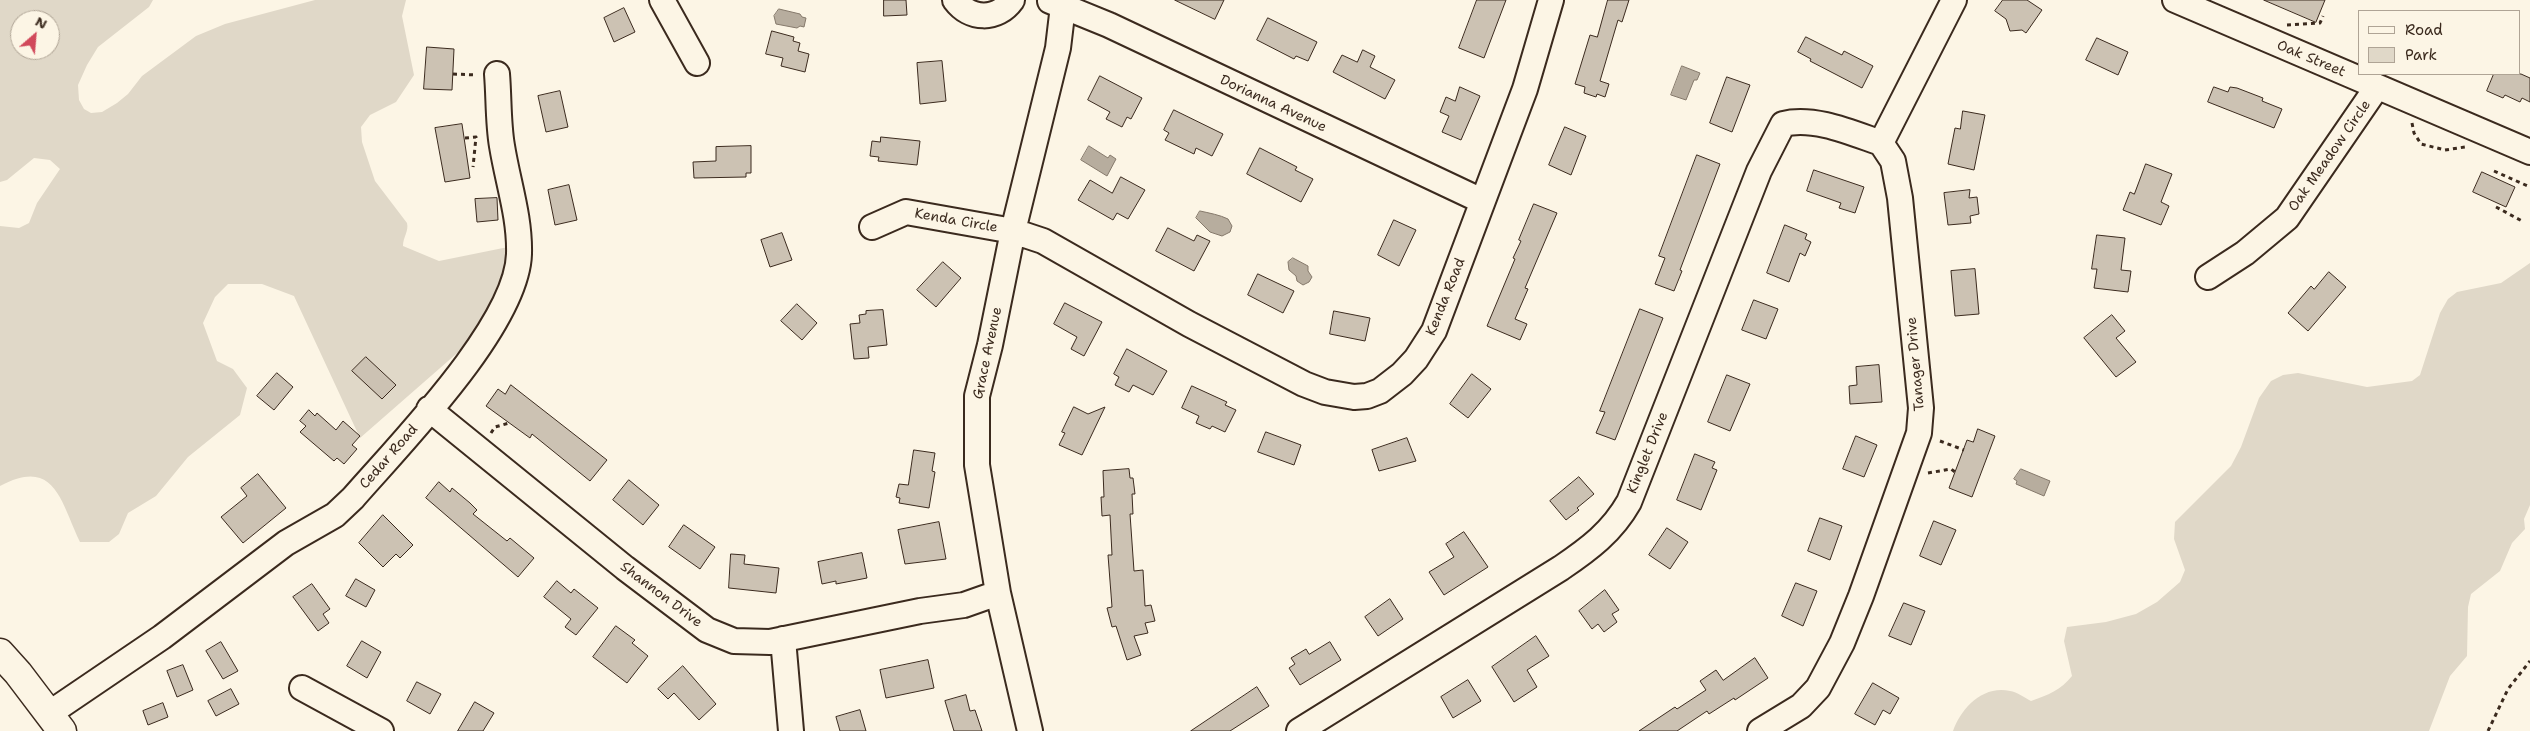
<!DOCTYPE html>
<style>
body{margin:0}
#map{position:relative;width:2530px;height:731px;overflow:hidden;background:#fcf5e5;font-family:"Shantell Sans",sans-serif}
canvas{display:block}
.legend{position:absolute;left:2358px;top:10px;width:162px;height:65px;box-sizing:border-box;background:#fcf5e5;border:1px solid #afa495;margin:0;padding:6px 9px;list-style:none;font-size:15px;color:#3b2a1e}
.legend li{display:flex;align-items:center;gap:10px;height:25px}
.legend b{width:25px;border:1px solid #afa495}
.north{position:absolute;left:10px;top:10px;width:50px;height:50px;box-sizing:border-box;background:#fcf5e5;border:1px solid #afa495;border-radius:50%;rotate:27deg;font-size:14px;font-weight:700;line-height:20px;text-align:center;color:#3b2a1e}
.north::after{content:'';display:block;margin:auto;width:18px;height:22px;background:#d1495b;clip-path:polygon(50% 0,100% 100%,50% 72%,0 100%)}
</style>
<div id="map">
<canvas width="2530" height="731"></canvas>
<ul class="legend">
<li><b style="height:6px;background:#fcf5e5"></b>Road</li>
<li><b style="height:14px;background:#e0d8c8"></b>Park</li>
</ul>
<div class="north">N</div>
</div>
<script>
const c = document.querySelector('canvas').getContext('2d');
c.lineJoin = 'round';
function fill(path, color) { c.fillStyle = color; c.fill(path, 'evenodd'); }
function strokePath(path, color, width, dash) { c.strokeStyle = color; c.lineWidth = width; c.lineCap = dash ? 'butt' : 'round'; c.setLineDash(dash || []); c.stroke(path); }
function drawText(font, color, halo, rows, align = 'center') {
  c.font = font + ' "Shantell Sans",sans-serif'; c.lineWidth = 4.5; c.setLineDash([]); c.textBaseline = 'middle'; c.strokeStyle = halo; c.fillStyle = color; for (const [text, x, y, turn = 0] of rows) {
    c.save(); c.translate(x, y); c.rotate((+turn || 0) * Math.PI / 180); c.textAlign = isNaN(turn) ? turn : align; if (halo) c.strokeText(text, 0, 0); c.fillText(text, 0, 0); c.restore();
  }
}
fill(new Path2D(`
 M0 0H153L149 7 98 47 87 65 78 85 79 100 84 109 91 113 102 112 117 103 128 94 142 76 196 36 225 24 315 0H406L402 16 414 75 396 102 370 115 361 127 362 142 375 181 407 223C409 231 403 237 403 246L439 261 518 245 487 327 360 438 294 296 262 284H228L215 297 203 323 217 361 233 369 247 388 240 415 188 457 156 496 128 513 119 534 109 542H80C60 500 55 457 0 486V226L19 228 29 223 37 203 60 169 50 160 34 158 7 180 0 182ZM20 20H50V50H20Z
 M2530 263V505L2524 519 2525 529 2512 543 2500 571 2471 594 2468 607 2467 656 2450 676 2429 731H1953C1961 709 1982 685 2010 691 2017 692 2025 698 2031 701 2048 695 2061 690 2072 676L2064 641 2067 627 2106 622 2136 614 2157 602 2180 582 2185 570 2174 539 2175 522 2231 466 2241 447 2259 398 2271 381 2283 375 2298 373 2367 387 2412 381 2420 375 2440 313 2448 299 2457 292 2501 283Z`), '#e0d8c8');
const water = new Path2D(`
 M779 9 800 14 802 17 806 18 804 27 800 26 797 28 776 24 774 16Z
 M1682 66 1700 73 1697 80H1694L1686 100 1671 95Z
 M1089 146 1108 158 1110 155 1116 159 1107 176 1081 160Z
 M1200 211C1209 213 1220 215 1228 219L1232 226 1230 232 1222 236 1210 232 1196 218Z
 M1293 258 1308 266V271L1312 277 1309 282 1303 285 1297 281 1296 276 1289 270 1288 262Z
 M2021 469 2050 481 2044 496 2016 484 2017 481 2014 479Z`);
fill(water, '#b7ad9e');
strokePath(water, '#85796b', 1);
const building = new Path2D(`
 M884 0H906L907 15 884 16Z
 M1175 0H1224L1215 19Z
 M1477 0H1506L1484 58 1459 48Z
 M1608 0H1629L1622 22 1618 20 1600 81 1609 84 1605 97 1597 94 1596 97 1584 93 1585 87 1575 84 1590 35 1597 37Z
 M2003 0H2027L2042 10 2026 33 2022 30 2010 31 2006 19 1995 11Z
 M2264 0H2325L2316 22Z
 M624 8 635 32 614 42 604 18Z
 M1268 18 1317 42 1308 61 1296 56 1294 59 1257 40Z
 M772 31 794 37 793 41 800 43 798 51 809 54 805 72 781 66 783 58 766 54Z
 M1806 37 1842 55 1844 51 1873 66 1862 88 1810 61 1811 59 1798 52Z
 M2097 38 2128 52 2118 75 2086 60Z
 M427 47 454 49 452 90 424 89Z
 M1363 50 1375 56 1370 67 1395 80 1385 99 1333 72 1342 55 1357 62Z
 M942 61 946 101 920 104 917 63Z
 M2494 74H2521L2530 78V102L2522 98 2520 102 2505 95 2503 98 2487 91Z
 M1100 76 1142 98 1131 119 1127 117 1122 127 1106 119 1110 112 1088 100Z
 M1727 77 1750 85 1732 132 1710 123Z
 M1460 87 1480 96 1461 140 1442 132 1449 116 1440 112 1446 97 1455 101Z
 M2214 87 2228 92 2230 87 2237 88 2263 98 2262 101 2282 109 2274 128 2208 102Z
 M560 91 568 127 546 132 538 96Z
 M1174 110 1223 134 1212 156 1196 148 1194 154 1165 140 1169 133 1164 130Z
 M1963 111 1985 115 1974 170 1948 164 1955 128 1960 129Z
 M462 124 470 178 445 182 435 128Z
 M1565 127 1586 136 1571 175 1549 165Z
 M881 137 920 141 917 165 878 161 879 157 870 156 872 141 880 142Z
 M751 146V173H746V177L694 178 693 162 716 161V147Z
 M1260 148 1297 167 1295 170 1313 179 1301 202 1247 174Z
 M1697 155 1720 164 1680 270 1682 271 1674 291 1655 284 1665 258 1659 256Z
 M2146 164 2172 174 2161 202 2169 206 2161 225 2123 210 2130 192 2134 194Z
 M1814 170 1864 187 1855 213 1839 208 1841 203 1807 191Z
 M2482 172 2515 187 2506 207 2473 192Z
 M1121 177 1145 190 1128 219 1117 213 1113 220 1078 200 1090 180 1112 193Z
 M569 185 577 220 555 225 548 190Z
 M1970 190 1969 198 1977 197 1979 214 1970 216 1971 223 1948 225 1944 193Z
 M497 198 498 220 477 222 475 199Z
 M1534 204 1557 213 1525 288 1528 289 1515 319 1527 324 1520 340 1487 326 1515 259 1513 258 1521 241 1519 240Z
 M1394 220 1416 230 1399 266 1378 255Z
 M1785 225 1807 234 1805 239 1811 242 1805 256 1800 253 1789 282 1767 273Z
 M1168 228 1194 241 1197 235 1210 241 1194 271 1156 251Z
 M782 233 792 260 770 267 761 240Z
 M2097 235 2125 238 2121 270 2131 271 2128 292 2094 288 2097 269H2092Z
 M943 262 961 278 936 307 917 290Z
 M1975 269 1979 314 1955 316 1951 271Z
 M2329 272 2346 287 2308 331 2288 313 2311 286 2314 289Z
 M1258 274 1294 291 1283 313 1248 295Z
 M1754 300 1778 309 1766 339 1742 330Z
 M1065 303 1102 322 1084 356 1071 349 1077 337 1054 324Z
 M797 304 817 323 802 340 781 321Z
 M1640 309 1663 318 1615 440 1596 433 1605 412 1600 411Z
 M883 310 887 345 868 347 869 358 854 359 850 324 860 323 859 315 866 314V311Z
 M1334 311 1370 318 1365 341 1330 334Z
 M2112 315 2125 331 2116 338 2136 362 2116 377 2084 338Z
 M1127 349 1167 371 1153 395 1133 385 1129 392 1115 385 1119 377 1114 374Z
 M366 357 396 385 382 399 352 371Z
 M1879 365 1882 402 1850 404 1849 386 1857 385 1856 367Z
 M277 373 293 387 274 410 257 396Z
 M1472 374 1491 389 1468 418 1450 404Z
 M1727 375 1750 384 1730 431 1708 422Z
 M511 385 607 460 590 481 532 434 530 438 486 406 498 389 505 394Z
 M1192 386 1227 402 1225 405 1236 410 1225 432 1212 426 1210 429 1196 423 1199 416 1182 408Z
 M1074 407 1088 414 1105 407 1082 455 1059 445 1065 433 1062 432Z
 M309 410 315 416 317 413 336 430 343 421 360 436 352 445 357 449 344 464 337 458 334 461 300 432 306 426 300 421Z
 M1978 429 1995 436 1972 497 1949 488 1967 440 1973 442Z
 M1266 432 1301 445 1294 465 1258 452Z
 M1856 436 1877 445 1864 477 1843 469Z
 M1407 438 1416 461 1379 471 1372 450Z
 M914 450 935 453 932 471 935 472 929 508 899 503 900 498 896 497 899 484 908 485Z
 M1695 454 1715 462 1712 468 1717 470 1701 510 1677 500Z
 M1129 469 1130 478H1133L1135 494H1132L1133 514H1130L1134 571 1143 570 1145 606 1151 605 1155 621 1145 623 1148 633 1134 636 1141 655 1127 660 1116 626 1112 627 1107 608 1112 607 1108 555H1112L1110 515 1102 516 1101 497H1104L1103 471Z
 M258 474 286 508 243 543 221 517 247 496 241 488Z
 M1579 477 1594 494 1577 508 1579 510 1566 520 1550 501Z
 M629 480 659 505 643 525 613 500Z
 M439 482 450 492 452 488 470 503 477 510 473 514 507 541 510 538 534 558 518 577 426 498Z
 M383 515 413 545 400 558 396 554 383 567 359 543Z
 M1820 518 1842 526 1830 560 1808 551Z
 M1934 521 1956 530 1941 565 1920 556Z
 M939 522 946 559 905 564 898 530Z
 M684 525 715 547 700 569 669 547Z
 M1667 528 1688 542 1670 569 1649 555Z
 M1464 532 1488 567 1444 595 1429 572 1454 557 1446 544Z
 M862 553 867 578 836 584V581L822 584 818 562Z
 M731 554 745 555 744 564 779 568 776 593 729 588Z
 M356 579 375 590 366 607 346 596Z
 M557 581 571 593 574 589 598 608 576 635 565 627 571 619 544 597Z
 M1796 583 1817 591 1803 626 1782 616Z
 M312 584 330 609 323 614 329 623 318 631 293 597Z
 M1605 590 1619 610 1612 614 1617 622 1604 632 1598 624 1592 629 1579 611Z
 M1390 599 1403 619 1378 636 1365 617Z
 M1904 603 1925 611 1911 645 1889 636Z
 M616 626 635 640 632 643 648 656 627 683 593 657Z
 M1536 636 1549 656 1527 670 1537 687 1514 702 1492 667Z
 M362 641 381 652 367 678 347 666Z
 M221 642 238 671 223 679 206 651Z
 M1330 642 1341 660 1300 685 1289 668 1295 664 1291 658 1306 649 1309 654Z
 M1755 658 1768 678 1735 700 1734 698 1709 714 1707 711 1677 731H1639L1675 707 1677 709 1706 690 1700 681 1716 670 1723 680Z
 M928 660 934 688 886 698 880 670Z
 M183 665 193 690 177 697 167 671Z
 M683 666 716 704 699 720 674 693 668 699 658 689Z
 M1468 680 1481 701 1453 718 1441 697Z
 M417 682 441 694 430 714 407 701Z
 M1873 683 1899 698 1890 714 1883 710 1875 725 1855 714Z
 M1257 687 1269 706 1230 731H1191Z
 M231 689 239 704 216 716 208 701Z
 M966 695 970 711 975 710 982 731H954L945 701Z
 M475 702 494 713 483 731H458Z
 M163 703 168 717 148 725 143 711Z
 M860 710 866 731H840L836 717Z`);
fill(building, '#ccc2b3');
strokePath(building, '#3b2a1e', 1);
const minor = new Path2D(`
 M662 0 697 63
 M955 0C970 20 997 21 1012 0
 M2175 0 2530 152
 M1050 1 1109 25 1482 201
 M872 227 906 212 1013 231 1043 241 1189 324 1304 384 1325 392 1354 397 1367 396 1380 391 1402 374 1416 359 1434 331 1525 89 1551 0
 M2208 277 2245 253 2287 218 2377 87
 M429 409 625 568 707 630 734 641 770 642 920 611 964 605 998 593
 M783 639 791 731
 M302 688 381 731
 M50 713 162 637 286 543 335 515 353 498C400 444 517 325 519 254 520 217 508 183 502 146 498 123 499 98 497 74
 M1030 731 998 593 977 465V396L990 345 1013 231 1058 48 1063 6
 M1299 731 1561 568C1589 549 1612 532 1629 502L1759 171 1783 124C1814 116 1852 133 1881 143
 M1760 731 1801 706 1818 688 1842 643 1861 596 1919 433 1921 408 1900 198 1893 161 1881 143 1954 0`);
const major = new Path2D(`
 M0 653 18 673 62 731`);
strokePath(minor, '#3b2a1e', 28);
strokePath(major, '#3b2a1e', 31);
strokePath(new Path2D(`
 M2287 25 2320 23 2323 16
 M453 74 477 75
 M2412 123 2414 133 2421 144 2445 150 2465 147
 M465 138 476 137 473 167
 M2494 171 2530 187
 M2496 207 2522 221
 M491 433 495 427 509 423
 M1940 441 1964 450
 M1928 473 1951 469 1955 472
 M2488 731 2508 689 2530 661`), '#3b2a1e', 3, [4, 4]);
strokePath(minor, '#fcf5e5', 24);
strokePath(major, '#fcf5e5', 28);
drawText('14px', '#3b2a1e', '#fcf5e5', [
 ["Oak Street",2311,59,23],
 ["Dorianna Avenue",1273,104,25],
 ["Oak Meadow Circle",2330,156,-55],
 ["Kenda Circle",956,221,10],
 ["Kenda Road",1446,297,-68],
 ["Grace Avenue",988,353,-78],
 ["Tanager Drive",1916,364,-95],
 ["Kinglet Drive",1648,453,-68],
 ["Cedar Road",389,457,-49],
 ["Shannon Drive",661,595,37]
]);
</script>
